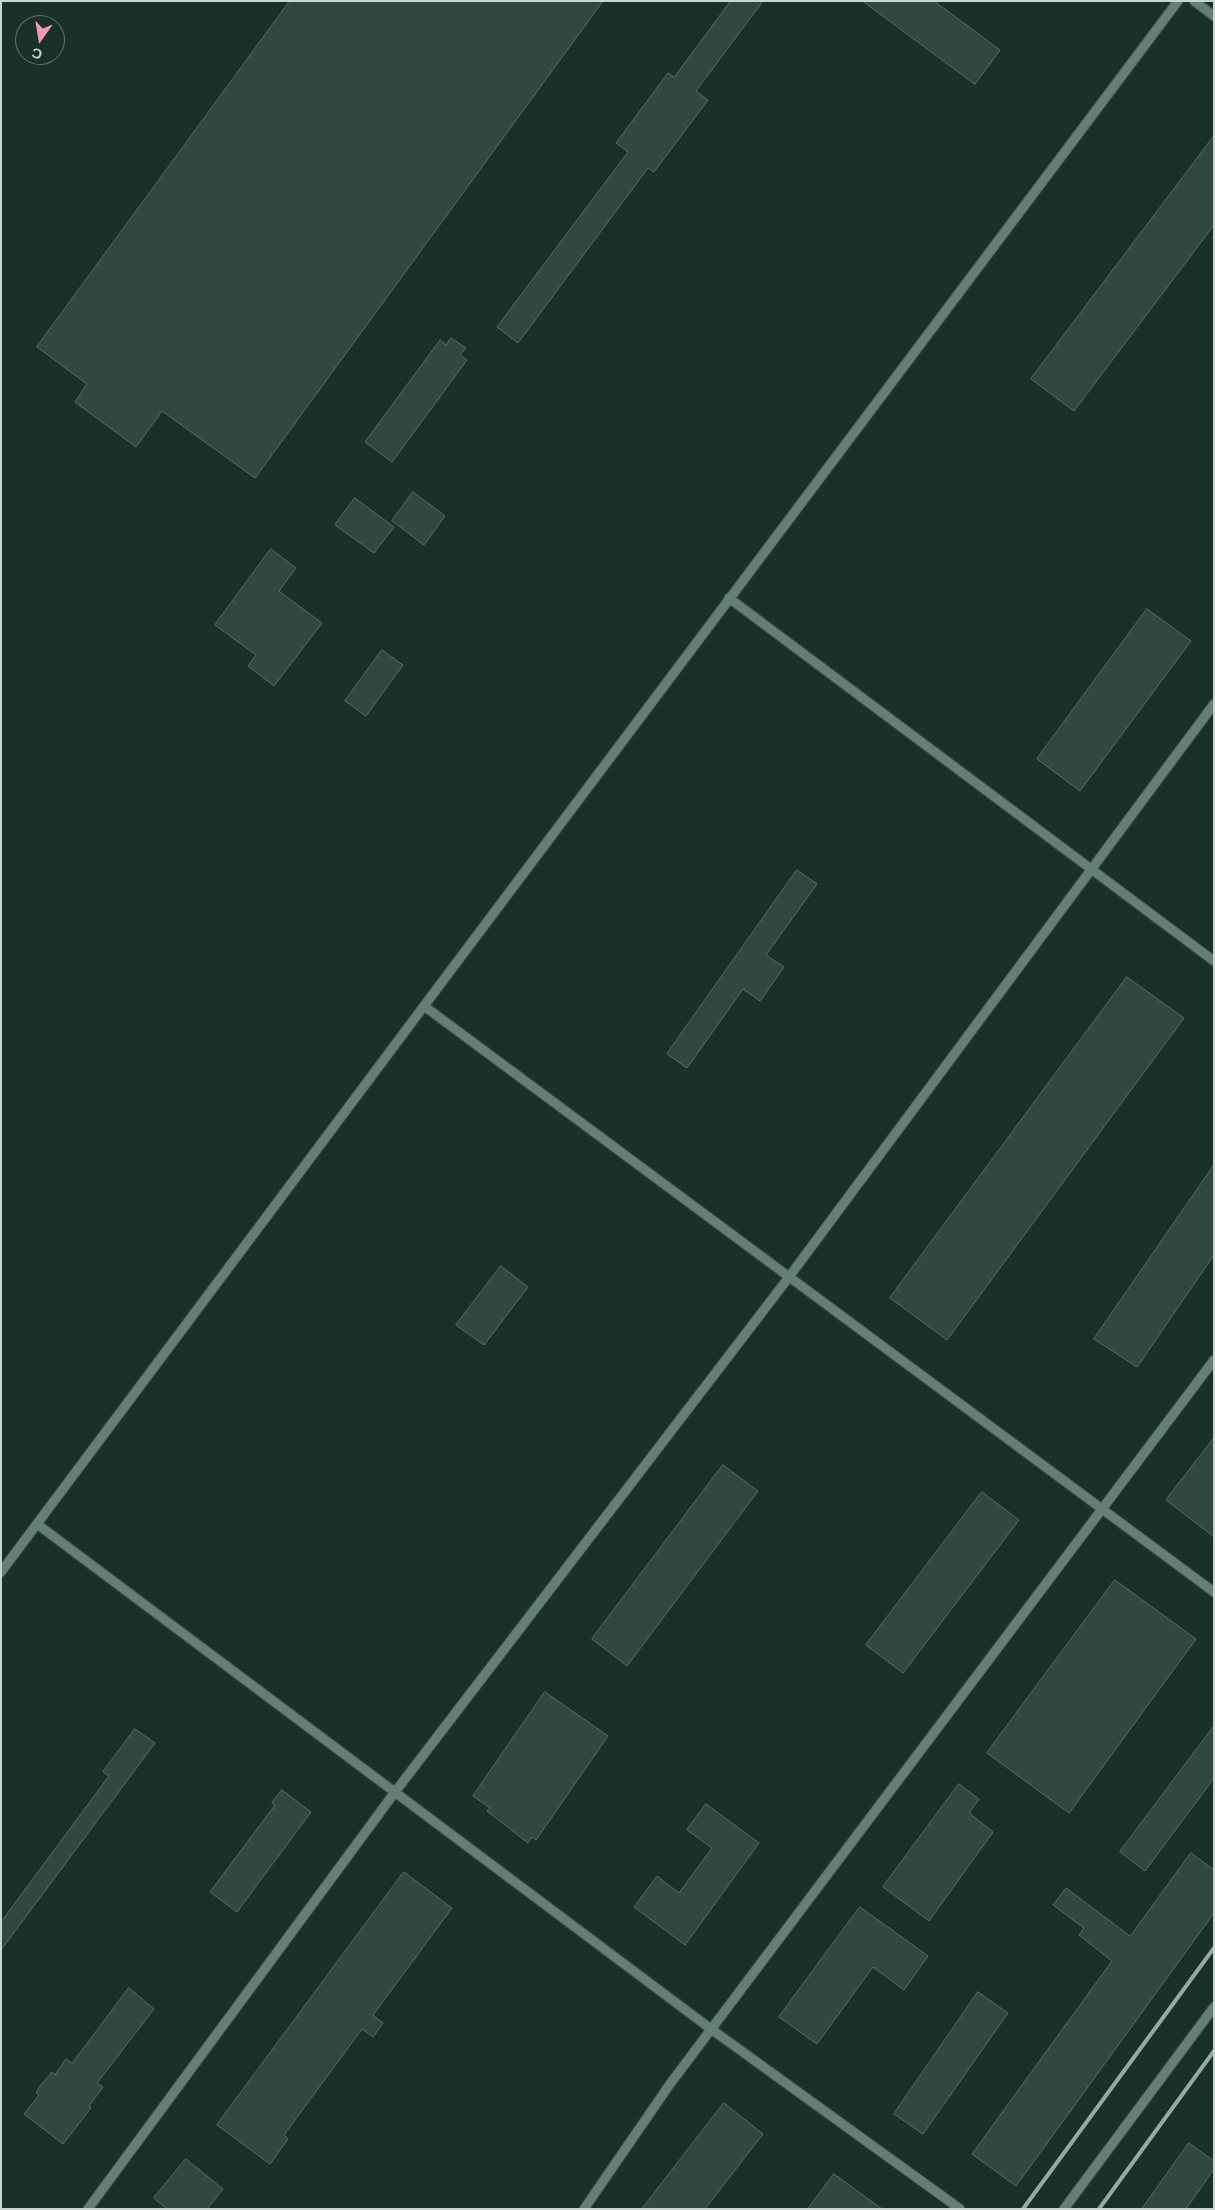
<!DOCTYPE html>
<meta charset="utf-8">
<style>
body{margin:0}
#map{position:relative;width:1215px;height:2210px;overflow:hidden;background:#1a3128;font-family:Helvetica,sans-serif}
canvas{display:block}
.frame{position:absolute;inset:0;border:2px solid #c9d6d0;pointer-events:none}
.north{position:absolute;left:15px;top:15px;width:50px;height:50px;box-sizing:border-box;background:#1a3128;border:1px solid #60736b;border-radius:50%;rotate:193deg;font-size:14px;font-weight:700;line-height:20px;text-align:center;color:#c9d6d0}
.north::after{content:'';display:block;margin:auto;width:18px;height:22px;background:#f19ab3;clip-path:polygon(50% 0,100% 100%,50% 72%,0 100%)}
</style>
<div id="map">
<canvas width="1215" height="2210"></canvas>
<div class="frame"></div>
<div class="north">С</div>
</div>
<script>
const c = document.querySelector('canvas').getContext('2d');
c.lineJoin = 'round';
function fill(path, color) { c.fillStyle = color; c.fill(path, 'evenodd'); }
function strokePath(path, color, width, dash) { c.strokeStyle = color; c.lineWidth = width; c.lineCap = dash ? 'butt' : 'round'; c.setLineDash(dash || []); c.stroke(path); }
const building = new Path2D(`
 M290 1H603L255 478 162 411 136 447 75 402 87 384 37 347Z
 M731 1H763L696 91 708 100 654 172 648 168 518 343 497 327 628 152 616 143 668 73 674 77Z
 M863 1H934L1000 50 975 84Z
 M1214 136V225L1074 411 1031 379Z
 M451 338 466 348 460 355 467 360 392 462 365 442 440 340 446 345Z
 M413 492 445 516 424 545 392 521Z
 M355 498 394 527 374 553 335 525Z
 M271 549 296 568 279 591 322 623 274 686 248 666 256 655 215 625Z
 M1147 609 1191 641 1080 791 1037 759Z
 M382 650 403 665 366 716 345 701Z
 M797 870 817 884 766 955 784 967 760 1001 743 989 687 1068 667 1054Z
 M1127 977 1184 1018 947 1340 890 1298Z
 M1214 1165V1255L1137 1367 1094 1339Z
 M501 1266 528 1287 484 1345 456 1325Z
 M1214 1438V1537L1166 1500Z
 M723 1465 758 1491 627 1666 592 1639Z
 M982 1492 1019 1520 903 1673 866 1645Z
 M1115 1580 1196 1639 1069 1813 987 1753Z
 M545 1692 608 1736 536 1840 532 1837 528 1843 487 1811 490 1808 473 1796Z
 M1214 1726V1778L1145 1871 1120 1852Z
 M135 1729 155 1743 1 1950V1922L109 1776 103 1772Z
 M959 1784 979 1799 969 1813 993 1832 929 1921 883 1887Z
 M282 1790 311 1812 237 1912 210 1892 275 1805 272 1803Z
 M706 1804 759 1843 685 1945 634 1907 657 1876 679 1893 712 1848 687 1830Z
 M1191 1853 1214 1870V1913L1016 2186 972 2154 1112 1961 1079 1935 1084 1928 1053 1905 1066 1888 1130 1936Z
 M404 1872 452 1908 373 2015 383 2023 373 2037 362 2029 284 2135 288 2139 270 2164 217 2125Z
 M860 1907 928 1956 904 1990 873 1967 817 2044 779 2017Z
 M129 1988 154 2009 97 2083 103 2087 89 2106 91 2108 63 2144 24 2114 39 2095 36 2093 40 2086 52 2072 55 2075 66 2059 72 2063Z
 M978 1992 1008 2013 923 2134 894 2114Z
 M724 2103 763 2134 715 2196 705 2209H642Z
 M1189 2143 1214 2161V2169L1186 2209H1142Z
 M186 2159 223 2189 207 2209H167L154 2198Z
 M834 2174 882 2209H808Z`);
fill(building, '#30483e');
strokePath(building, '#566f64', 1);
const lane = new Path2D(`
 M1194 1 1214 16
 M729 598 1214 961
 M424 1006 1214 1592
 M37 1524 711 2029 960 2209
 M1 1572 424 1006 1178 1
 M88 2209 395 1792 789 1277 1214 704
 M584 2209 670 2084 1214 1360
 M1064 2209 1214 2007`);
strokePath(lane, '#3a4e46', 11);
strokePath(lane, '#657f74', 9);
strokePath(new Path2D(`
 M1023 2209 1214 1948
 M1099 2209 1214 2051`), '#99a8a1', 4);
</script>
